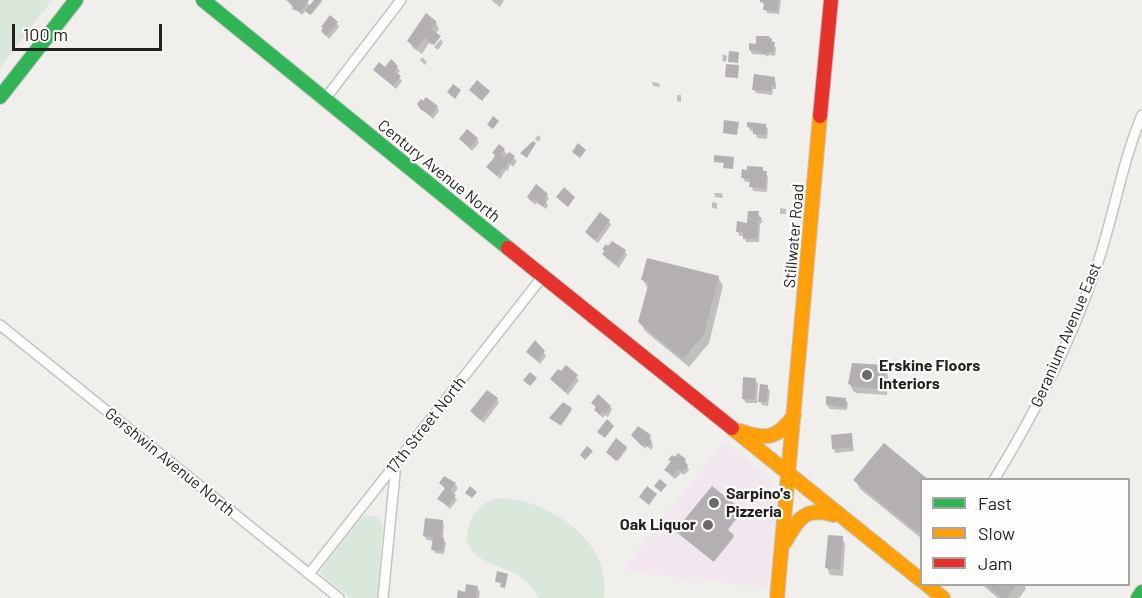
<!DOCTYPE html>
<style>
body{margin:0}
#map{position:relative;width:1142px;height:598px;overflow:hidden;background:#f1efec;font-family:Barlow,sans-serif}
canvas{display:block}
.legend{position:absolute;left:920px;top:478px;width:210px;height:108px;box-sizing:border-box;background:#fffdfb;border:2px solid #a7a5a3;margin:0;padding:8px 10px;list-style:none;font-size:18px;color:#232220}
.legend li{display:flex;align-items:center;gap:12px;height:30px}
.legend b{width:30px;border:2px solid #a7a5a3}
.scale{position:absolute;left:12px;top:24px;width:150px;height:27px;box-sizing:border-box;border:3px solid #232220;border-top:0;padding-left:8px;font-size:18px;line-height:21px;white-space:nowrap;color:#232220;-webkit-text-stroke:4px #fffdfb;paint-order:stroke}
</style>
<div id="map">
<canvas width="1142" height="598"></canvas>
<ul class="legend">
<li><b style="height:8px;background:#30b455"></b>Fast</li>
<li><b style="height:8px;background:#ff9f0a"></b>Slow</li>
<li><b style="height:8px;background:#e5322d"></b>Jam</li>
</ul>
<div class="scale">100 m</div>
</div>
<script>
const c = document.querySelector('canvas').getContext('2d');
c.lineJoin = 'round';
function fill(path, color) { c.fillStyle = color; c.fill(path, 'evenodd'); }
function strokePath(path, color, width, dash) { c.strokeStyle = color; c.lineWidth = width; c.lineCap = dash ? 'butt' : 'round'; c.setLineDash(dash || []); c.stroke(path); }
function drawText(font, color, halo, rows, align = 'center') {
  c.font = font + ' Barlow,sans-serif'; c.lineWidth = 4.5; c.setLineDash([]); c.textBaseline = 'middle'; c.strokeStyle = halo; c.fillStyle = color; for (const [text, x, y, turn = 0] of rows) {
    c.save(); c.translate(x, y); c.rotate((+turn || 0) * Math.PI / 180); c.textAlign = isNaN(turn) ? turn : align; if (halo) c.strokeText(text, 0, 0); c.fillText(text, 0, 0); c.restore();
  }
}
fill(new Path2D(`
 M724 441 770 478 778 492 769 588 622 571Z`), '#f2e7ee');
fill(new Path2D(`
 M0 0H52L0 68Z
 M499 498C535 498 582 524 597 556 604 569 605 584 604 598H539C534 588 527 581 517 575 492 561 455 559 471 520 476 508 487 500 499 498Z
 M367 515 378 517 383 525 377 598H350L323 576 320 571 360 519Z`), '#d9e8db');
fill(new Path2D(`
 M286 0H306L311 7 316 0H323L311 15 306 10 302 15Z
 M491 0H504L500 7Z
 M762 0H781L779 14 767 13Z
 M337 23 339 27 329 39 322 31Z
 M436 23 439 29 436 34 438 37 432 45 429 43 422 54 413 48 409 41Z
 M441 39 443 43 438 50 434 47Z
 M770 40 776 48 775 56 769 55 768 57 765 55 752 54 750 50Z
 M723 54 727 56 726 62 722 61Z
 M422 57 427 62 425 65 420 60Z
 M397 67 400 71 397 75 402 81 396 89 375 70Z
 M774 78 776 83V89H773L772 95 756 93 754 89Z
 M652 82 659 83 660 87 653 86Z
 M677 95H681V102L677 101Z
 M437 107 439 111 433 119 421 108Z
 M765 125 768 129 767 139 757 138 755 131H751L748 127Z
 M538 135 541 138 538 142 535 139Z
 M460 139H477L479 143 472 151Z
 M504 150 508 156 509 154 517 161 513 167 510 164 508 171 506 170 500 179 488 167Z
 M762 168 768 177 767 192 753 191 751 182H745L743 177Z
 M714 193H722L723 198 715 197Z
 M547 195 549 199 546 202 548 206 546 209 537 203 535 205 529 198Z
 M712 202 717 203V209L712 208Z
 M780 208 786 209V214H780Z
 M758 213 763 222 760 224 759 242H746L744 236H740L737 231 748 224Z
 M609 221 611 225 598 243 589 236 586 232Z
 M603 249 625 251 627 255 619 268 606 258Z
 M718 277 723 286 709 343 689 367 645 331 640 322 648 289 643 280Z
 M528 352H543L546 356 540 364Z
 M885 366 888 373 887 395 856 393 853 391 850 384Z
 M566 367 579 380 568 395 552 379 561 373Z
 M755 380 758 384 757 403H746L744 399Z
 M767 387 770 391 768 406 762 405 760 401Z
 M599 396 612 409 608 417 605 415 603 418 596 411 597 409 593 403Z
 M497 399 499 403 484 423 474 415 472 411Z
 M845 399 848 403 847 410 830 409 827 405Z
 M571 409 572 410 561 426 552 419Z
 M632 435 650 436 653 447 651 450 647 446 645 449Z
 M851 435 854 451 836 453 833 449Z
 M626 448 627 449 618 461 608 454Z
 M685 460 689 470 684 475 681 473 675 479 669 474 666 470Z
 M445 478 455 484 458 488 453 495 457 500 450 509 439 499 446 490 440 483Z
 M855 480H922V539L860 489Z
 M741 511 742 512 727 531 734 537 714 562 678 533Z
 M442 521 444 525 443 539 446 543 444 554 435 553 433 549 434 541 427 540 424 536Z
 M842 537 845 544 843 576 830 575 827 568Z
 M981 584H1024L1026 589 1019 598H998Z
 M477 588 480 592 479 598H459Z`), '#0003');
fill(new Path2D(`
 M287 0H309L300 12 292 9 293 6Z
 M314 0H321L310 15 305 11Z
 M760 0H778L777 11 763 10 764 3 760 2Z
 M426 13 437 22 431 29 441 36 434 45 425 38 417 48 407 41Z
 M330 15 338 22 326 36 321 31 323 28 321 27Z
 M756 36H770L769 38H772V42H775L773 52H767V54L762 53V51L749 50V43L756 44Z
 M729 51 739 52 738 63 728 62Z
 M391 59 398 66 394 71 401 76 393 86 373 70 379 62 385 67Z
 M726 64 739 65 738 78 725 77Z
 M754 74 775 77 774 86H771V91L752 90Z
 M477 80 490 91 482 101 469 90Z
 M453 84 461 90 455 99 447 92Z
 M426 97 438 106 431 116 420 109 417 104 421 99 423 101Z
 M493 116 499 121 493 129 487 125Z
 M724 120 739 122 737 135 723 133Z
 M747 122 766 124V135L753 134V127H747Z
 M467 129 478 138 470 148 459 139Z
 M533 141 536 143 527 158 520 153Z
 M578 143 586 150 580 158 572 152Z
 M499 144 505 149 500 155 504 158 509 152 515 156 510 163 508 162 506 168 504 167 497 176 486 167 493 159 495 155 492 153Z
 M714 155 734 157 733 169 723 168 724 163 714 162Z
 M747 166 763 167V171H767L765 188 749 187 750 179 741 178 742 169 747 170Z
 M536 184 548 194 544 199 547 201 543 206 534 199 532 202 527 197Z
 M564 187 575 197 568 207 556 197Z
 M748 211H759L758 217H761V220H758L757 238 743 239V232H736L737 221 747 223Z
 M600 212 610 220 595 240 585 232Z
 M612 241 626 250 616 265 602 254 605 251 602 249 606 244 608 246Z
 M647 258 719 276 704 334 683 359 638 322 649 282 641 280Z
 M535 340 545 351 537 361 526 352Z
 M852 363 885 365 884 389 851 387V385L848 384Z
 M566 365 578 375 565 392 550 379 558 369 561 371Z
 M530 372 537 378 530 386 523 380Z
 M743 377 756 378 755 400 742 399Z
 M760 384 768 385 767 402H758Z
 M487 390 498 398 481 420 470 411Z
 M598 394 611 406 605 414 602 412 600 415 594 410 596 407 591 403Z
 M826 396 846 398V407L826 405Z
 M563 402 572 408 560 425 549 418Z
 M607 419 614 426 605 438 597 432Z
 M638 426 651 435 648 439 652 442 648 447 644 443 642 446 631 435Z
 M852 433 853 447 832 449 831 435Z
 M616 438 627 447 616 461 606 452Z
 M884 443 929 480H922V529L918 533 853 480Z
 M587 446 593 451 585 460 580 455Z
 M678 453 686 459 684 462 688 465 682 472 678 469 673 476 664 470 671 461 668 460 672 455 675 457Z
 M444 476 456 483 450 491 456 495 448 506 437 499 445 488 439 483Z
 M660 479 667 485 661 492 654 486Z
 M470 486 477 492 472 498 465 493Z
 M647 486 657 494 649 505 639 497Z
 M712 486 742 510 727 529 734 535 713 561 675 531Z
 M425 518 443 520 441 537 444 538 443 551 431 550 433 537 423 536Z
 M828 535 843 536 840 570 825 568Z
 M497 571 508 574 505 588 500 587 501 583 495 582Z
 M466 584 478 586 476 598H457L458 590 465 592Z
 M985 584H1017L1007 598H1002Z`), '#b3afb3');
const street = new Path2D(`
 M325 99 401 0
 M0 325 339 598
 M994 480C1037 410 1075 334 1100 256 1115 209 1123 160 1142 115
 M309 574 543 276
 M383 598 396 463`);
const fast = new Path2D(`
 M203 0 508 248
 M0 97 76 0
 M1138 598 1142 592`);
const slow = new Path2D(`
 M732 428 922 581
 M740 431C766 440 778 439 794 415
 M785 542C798 519 805 506 834 515
 M926 584 943 598
 M777 598 820 116`);
const jam = new Path2D(`
 M820 116 831 0
 M508 248 732 428`);
strokePath(street, '#c5c4c2', 12);
strokePath(fast, '#c5c4c2', 16);
strokePath(slow, '#c5c4c2', 16);
strokePath(jam, '#c5c4c2', 16);
strokePath(street, '#fdfdfc', 9);
strokePath(fast, '#30b455', 14);
strokePath(slow, '#ff9f0a', 14);
strokePath(jam, '#e5322d', 14);
for (const [x, y, r, color] of [
 [867,375,6,"#6b6a67"],
 [714,503,6,"#6b6a67"],
 [708,525,6,"#6b6a67"]
]) { const dot = new Path2D(); dot.arc(x, y, r, 0, 2 * Math.PI); c.fillStyle = color; c.fill(dot); strokePath(dot, '#fffdfb', 2); }
drawText('16px', '#232220', '#fffdfb', [
 ["Century Avenue North",439,171,39],
 ["Stillwater Road",794,236,-85],
 ["Geranium Avenue East",1066,335,-67],
 ["17th Street North",426,425,-52],
 ["Gershwin Avenue North",170,462,39]
]);
drawText('bold 16px', '#232220', '#fffdfb', [
 ["Erskine Floors",879,366],
 ["Interiors",879,384],
 ["Sarpino's",726,494],
 ["Pizzeria",726,512],
 ["Oak Liquor",696,525,"right"]
], 'left');
</script>
